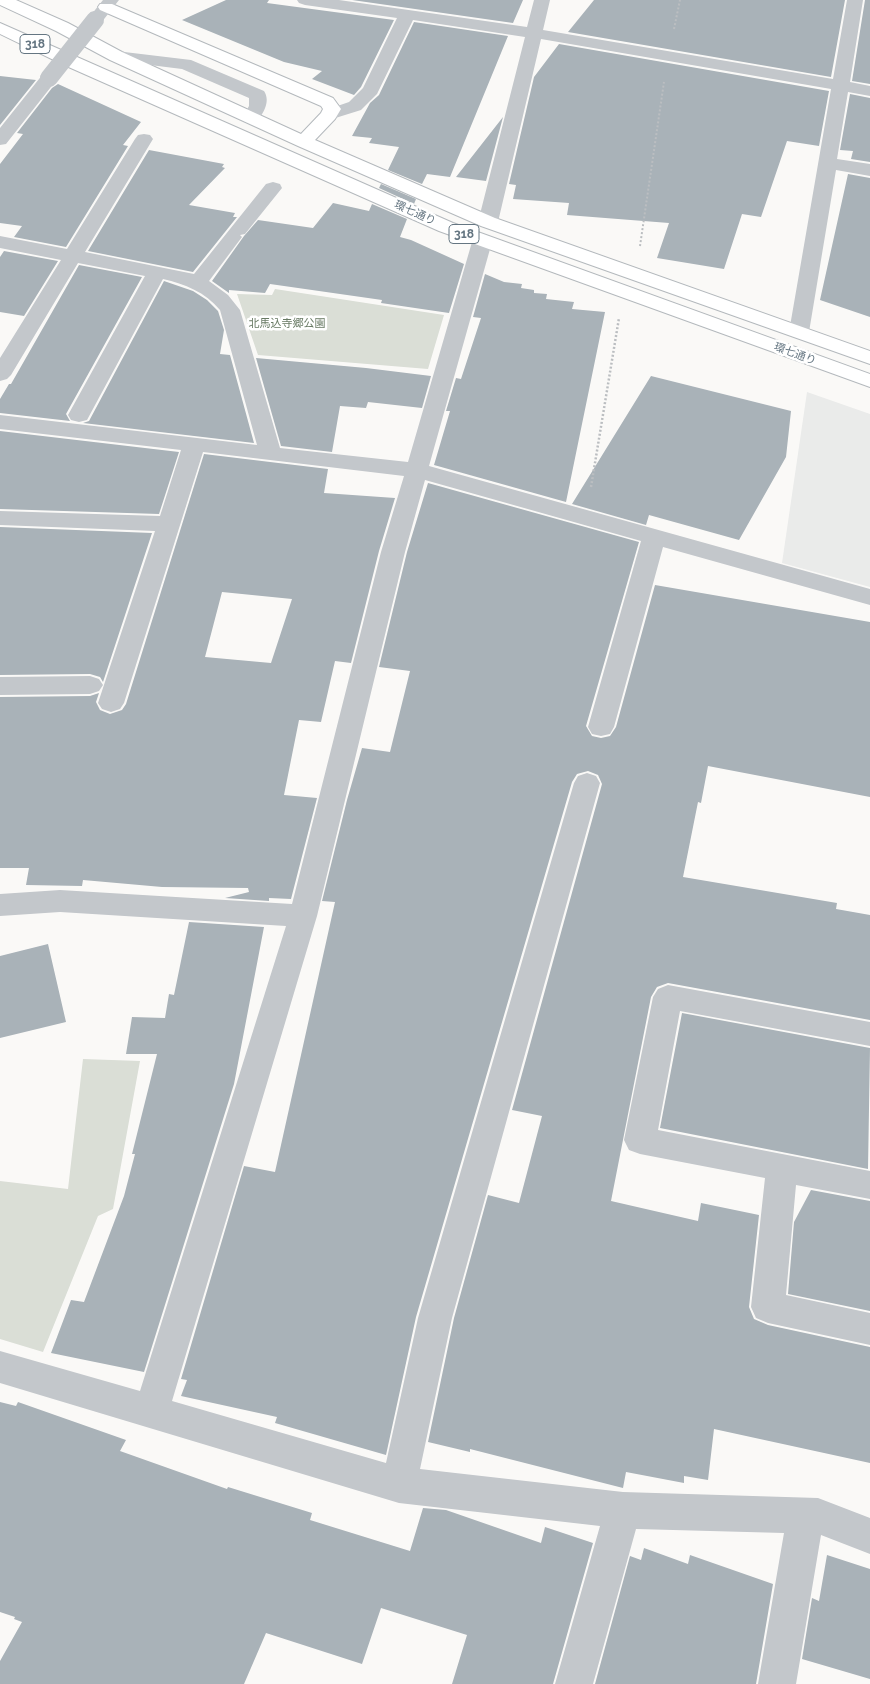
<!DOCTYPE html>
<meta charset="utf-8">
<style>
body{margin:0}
canvas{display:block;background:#faf9f7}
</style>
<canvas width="870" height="1684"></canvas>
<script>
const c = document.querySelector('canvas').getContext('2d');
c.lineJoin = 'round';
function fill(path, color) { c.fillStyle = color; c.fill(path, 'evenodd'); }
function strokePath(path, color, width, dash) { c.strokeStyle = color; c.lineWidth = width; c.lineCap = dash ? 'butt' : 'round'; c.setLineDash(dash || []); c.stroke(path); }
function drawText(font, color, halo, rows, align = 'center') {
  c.font = font + ' Raleway,"Noto Sans JP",sans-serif'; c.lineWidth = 5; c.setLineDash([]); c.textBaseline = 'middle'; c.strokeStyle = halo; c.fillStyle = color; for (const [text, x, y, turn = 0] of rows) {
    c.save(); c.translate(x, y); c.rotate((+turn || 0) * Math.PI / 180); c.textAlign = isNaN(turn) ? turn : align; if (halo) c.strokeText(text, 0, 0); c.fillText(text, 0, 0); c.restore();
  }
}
fill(new Path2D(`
 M807 392 870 414V587L782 563Z`), '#eaebea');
fill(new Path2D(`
 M275 289 444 315 428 369 258 355 237 294 272 295Z
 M83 1059 140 1061 113 1209 98 1216 43 1352 0 1339V1181L68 1189Z`), '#daded6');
fill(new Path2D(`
 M226 0H269L267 3 394 20 361 87 354 95 312 79 322 71 284 62 182 20Z
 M352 0H523L513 23Z
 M594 0H845L831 77 568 32Z
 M865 0H870V84L852 81Z
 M414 22 508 36 450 177 427 174 422 184 388 170 399 147 369 143 372 138 352 136 370 103 379 95Z
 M559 44 829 91 819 146 787 141 761 217 742 214 724 269 657 258 669 223 567 215 569 203 513 199 516 185 509 184 534 77Z
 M0 76 36 80 0 125Z
 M58 84 141 122 123 145 128 146 66 247 14 237 22 226 0 223V164L23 134 17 133 52 88Z
 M850 94 870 98V162L851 159 853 151 840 150Z
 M503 117 486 181 456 177Z
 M149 150 224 164 222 167 225 168 189 205 235 213 233 217H237L193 272 88 251Z
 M848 174 870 178V317L820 300Z
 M381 184 416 199 414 204 379 188Z
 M333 203 369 211 372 204 407 219 400 237 411 240 464 264 449 313 381 303 382 300 270 284 265 293 229 290V293L212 281 244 236 258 220 313 228Z
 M4 251 58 261 24 316 0 312V257Z
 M79 265 142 277 66 414 70 421 0 413V399L9 384H11Z
 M485 274 504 282 522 284 521 288 534 290V293L547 294 546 299 574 302 572 309 605 312 566 502 434 465 450 411H446L456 378 461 379 481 318 473 317Z
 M164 281 193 291 207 300 218 311 224 330 220 354 230 355 254 443 83 423 89 421Z
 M256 358 366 368 431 376 422 408 368 402 366 408 340 406 332 452 281 446Z
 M651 376 791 411 786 457 739 540 649 515 646 525 572 504Z
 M0 431 179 452 159 514 0 509Z
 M204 454 328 469 324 493 395 498 379 551 351 663 335 661 321 722 299 720 284 795 317 798 291 899 269 898V901L225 898 249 892 248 888 162 887 83 880 82 886 26 885 29 868H0V697L90 696 99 693 96 702 100 710 110 714 122 710 126 704ZM222 592 292 599 271 663 205 657Z
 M428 483 639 542 586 726 592 736 601 738 610 736 616 727 655 585 870 622V797L708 766 701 803 698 802 683 877 837 903 836 909 870 915V1020L668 983 657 987 651 997 611 1201 698 1221 701 1203 759 1215 749 1307 754 1319 768 1325 870 1347V1463L714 1429 708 1480 684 1476V1483L626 1472 623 1488 470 1449V1452L428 1442 454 1318 488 1195 519 1203 542 1116 512 1110 602 784 598 775 588 771 577 774 572 782 416 1317 386 1455 275 1423 277 1417 181 1396 187 1380 181 1379 244 1166 275 1172 335 902 322 901 347 800 362 748 390 752 410 671 379 667 407 552Z
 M0 527 152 533 103 682 100 677 90 674 0 675Z
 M189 922 264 927 234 1084 144 1372 51 1353 71 1300 84 1302 124 1196 135 1154H132L157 1054H126L132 1017 165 1018 169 994 174 995Z
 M48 944 66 1022 0 1038V956Z
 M682 1013 870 1048 868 1169 660 1128Z
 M811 1190 870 1201V1311L788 1294 794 1222Z
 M0 1402 16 1406 18 1402 126 1440 120 1451 227 1489 228 1487 312 1513 310 1520 410 1551 423 1508 446 1510 541 1543 545 1527 593 1543 553 1684H452L467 1635 381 1608 362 1664 266 1633 244 1684H0V1661L22 1622 14 1619 15 1617 0 1612Z
 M644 1548 688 1564 690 1555 773 1584 756 1684H595L630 1556 641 1560Z
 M827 1555 870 1569V1679L802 1659 812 1598 819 1601Z`), '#a9b2b8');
const major = new Path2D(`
 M0 0H16L68 23 122 52 301 134 321 113 323 109 321 106 100 10 98 7 100 4H112L333 98 341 109 335 119 315 140 495 218 870 351V364L481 226 298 146 110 60 56 31 0 5Z
 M0 23 453 223 870 374V387L439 231 64 65 0 34Z`);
strokePath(major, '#b4b9bd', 2);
strokePath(new Path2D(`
 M674 29 680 0
 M640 246 664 82`), '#bbbec1', 2, [2, 2]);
strokePath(new Path2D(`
 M267 325 289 322
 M591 487 619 318`), '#bbbec1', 2.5, [2, 2]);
fill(new Path2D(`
 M103 0H119L101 23H89L87 20Z
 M297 0H339L527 27 534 0H550L543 30 833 79 847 0H863L850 82 870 86V96L848 92 837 159 870 164V176L836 170 809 332 806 336 799 338 792 336 789 332 831 89 541 39 498 222 495 226 488 228 481 226 478 222 525 37 413 20 377 94 361 110 329 120 323 119 320 115 323 111 349 102 363 88 397 18 305 5 299 3Z
 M116 51 191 60 264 91C271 102 263 113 257 122L251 123 245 122 242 118 249 106V98L182 69 110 60 108 56 110 52Z
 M49 73 55 74 58 78 6 144 0 145V128L43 74Z
 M144 134 150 135 153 139 85 252 194 274 266 184 273 182 280 184 282 188 245 234 240 235 242 237 209 281 228 295 240 310 280 448 408 462 472 242 475 238 482 236 489 238 492 242 429 466 870 589V605L663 547 614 727 610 734 601 736 592 734 588 727 641 541 425 480 405 552 317 916 172 1401 386 1463 418 1318 574 783 578 776 587 773 596 776 600 783 452 1318 420 1469 623 1492 818 1498 870 1518V1554L821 1535 796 1684H758L784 1533 636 1529 593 1684H555L600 1526 399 1503 0 1383V1351L140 1391 286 926 60 912 0 916V894L60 890 292 904 381 552 404 476 203 452 124 703 120 709 111 712 102 709 98 703 155 531 0 525V511L160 516 181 450 0 429V415L257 445 220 310C205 292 185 284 163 279L87 420 79 422 71 420 68 415 145 276 78 263 11 375 7 379 0 381V358L61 260 0 248V236L67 249 135 139 138 135Z
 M90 676 99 679 103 685 99 691 90 694 0 695V677Z
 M668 985 870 1022V1046L680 1011 658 1130 870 1171V1199L796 1185 786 1295 870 1313V1345L768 1323 756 1318 751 1307 765 1178 640 1154 629 1150 624 1140 653 997 658 989Z`), '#c3c7cb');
fill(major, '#fff');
strokePath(new Path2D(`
 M49 78 95 20`), '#c3c7cb', 18);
drawText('11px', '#657682', '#fff', [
 ["環七通り",415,213,24],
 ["環七通り",795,354,20]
]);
drawText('11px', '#687a64', '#fff', [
 ["北馬込寺郷公園",287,324]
]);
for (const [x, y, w] of [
 [35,44,30],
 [464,234,30]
]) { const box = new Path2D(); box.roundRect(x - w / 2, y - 9.5, w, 19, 4); c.fillStyle = '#fff'; c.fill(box); strokePath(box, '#657682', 1); }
drawText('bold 12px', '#657682', null, [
 ["318",35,44],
 ["318",464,234]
]);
</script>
